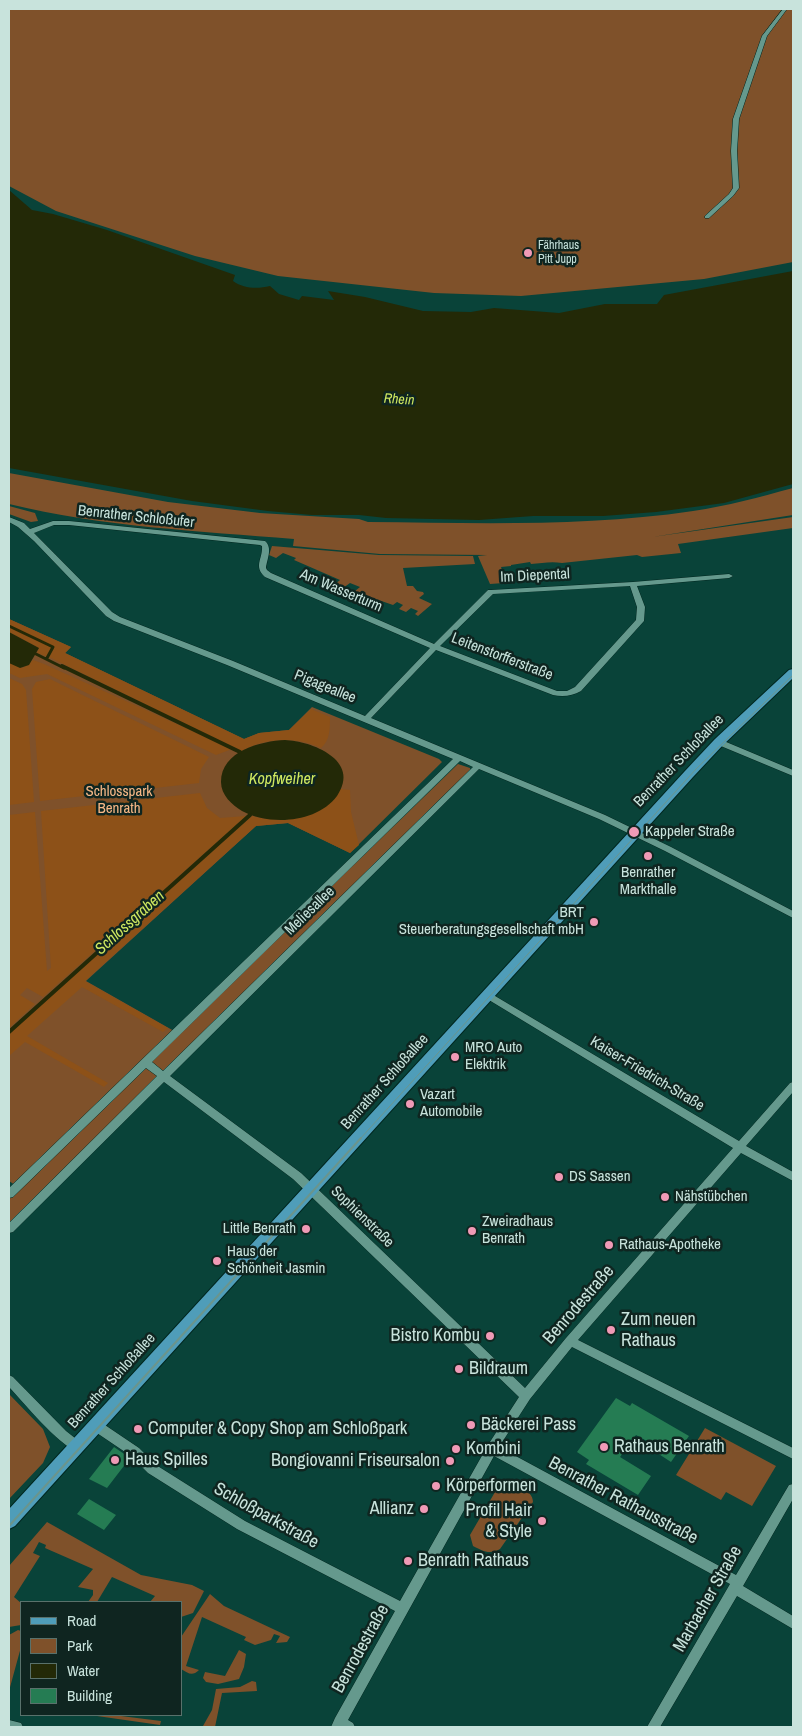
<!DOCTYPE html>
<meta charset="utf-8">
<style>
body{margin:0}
#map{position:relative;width:802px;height:1736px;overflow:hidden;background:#094339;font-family:"Archivo Narrow",sans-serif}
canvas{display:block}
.frame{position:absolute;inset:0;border:10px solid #c8e3dc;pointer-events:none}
.legend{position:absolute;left:20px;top:1601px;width:162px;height:115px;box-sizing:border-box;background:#0f2520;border:1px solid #59716b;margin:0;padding:6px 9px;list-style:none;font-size:15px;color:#c8e3dc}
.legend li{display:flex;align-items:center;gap:10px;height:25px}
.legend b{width:25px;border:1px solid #59716b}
</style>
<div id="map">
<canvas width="802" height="1736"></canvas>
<div class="frame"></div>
<ul class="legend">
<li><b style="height:6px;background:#4f9db9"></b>Road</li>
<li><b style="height:14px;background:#7f512a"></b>Park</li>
<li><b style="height:14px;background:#232907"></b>Water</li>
<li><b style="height:14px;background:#257c53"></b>Building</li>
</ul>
</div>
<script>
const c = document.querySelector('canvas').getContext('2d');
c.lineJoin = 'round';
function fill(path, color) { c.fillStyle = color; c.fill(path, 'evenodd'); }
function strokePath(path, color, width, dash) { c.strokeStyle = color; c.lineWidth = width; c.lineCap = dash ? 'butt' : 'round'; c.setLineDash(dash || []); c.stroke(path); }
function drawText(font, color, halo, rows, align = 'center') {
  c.font = font + ' "Archivo Narrow",sans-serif'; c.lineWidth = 5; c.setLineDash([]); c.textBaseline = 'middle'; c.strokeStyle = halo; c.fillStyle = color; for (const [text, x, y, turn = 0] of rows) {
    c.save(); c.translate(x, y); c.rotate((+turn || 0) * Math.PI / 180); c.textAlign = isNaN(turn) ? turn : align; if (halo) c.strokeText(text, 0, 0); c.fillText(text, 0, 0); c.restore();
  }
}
fill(new Path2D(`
 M9 9H793V262L704 279 521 296 434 293 278 276 195 256 56 211 9 186Z
 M9 473 168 502 260 513 359 519 368 522C476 523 586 527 693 511 727 506 760 497 793 488V515L652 537 793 517V528L678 544 681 553 642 557 637 555 562 563C552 561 542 563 531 564L530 562 511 565V566L501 567 506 581 504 583 490 584 478 556 487 555 380 554 293 546 294 539C199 531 102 527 9 504Z
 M9 506 35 513 38 521 31 522 9 514Z
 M272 546 379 555 473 556 475 564 403 568 407 586H413L417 591 423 592 424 594 419 598 432 604 418 616 415 614 418 611 411 608 406 612 399 609 403 605 397 602 393 605 364 595 359 598 350 595 360 587 350 583 343 588 335 584 340 580 294 560 296 558 283 553 276 558 269 555Z
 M9 619 71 647 65 653 244 739 259 733 289 730 312 707 439 759 442 762 350 853 288 823 256 826 86 981 174 1031 15 1185 9 1181Z
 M458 764 470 768V770L9 1223V1199Z
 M9 1394 43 1429 50 1447 43 1463 9 1499Z
 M705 1428 776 1466 752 1506 726 1492 721 1500 676 1475Z
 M502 1480C513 1480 533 1490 533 1502L500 1549C489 1555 483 1551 473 1546L470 1535Z
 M47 1522 141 1575 192 1585 204 1591 193 1613 181 1617V1602H150L155 1596 112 1577 97 1602H88L93 1595V1590L78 1587 93 1569 45 1548 46 1545 39 1542 33 1553 40 1556 14 1597 21 1603V1625L9 1627V1566Z
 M210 1594 224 1606 290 1637 287 1642 276 1643 280 1636 274 1634 271 1640 255 1645 244 1640 246 1637 202 1617 186 1666 199 1670C192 1677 188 1673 181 1669V1637Z
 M18 1630 21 1631V1647L9 1691V1635Z
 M239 1650 246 1654 244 1667 239 1679 218 1684 206 1682 203 1678 205 1672 225 1676Z
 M252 1681 256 1682 257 1691 222 1693 215 1727 203 1726 212 1710 216 1689 240 1687Z
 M90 1715H113L161 1721 160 1725Z`), '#7f512a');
fill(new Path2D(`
 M9 619 71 647 65 653 244 739 259 733 289 730 311 709 330 717C330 728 330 741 321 748 295 736 266 738 241 751L51 658 37 653 39 648 9 632Z
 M33 660 44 664 232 749 216 755 47 674 20 678 9 673V663L23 668Z
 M9 678 22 684 26 690 34 802 9 805Z
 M50 679 209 757 201 769 199 783 40 801 32 689 36 682Z
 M340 789 350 790 351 812 359 845 350 853 288 823 256 826 85 981 168 1028 163 1032 82 987 27 1036 108 1083 104 1087 25 1042 9 1056V1033L252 816C283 825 323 819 340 789Z
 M200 793 207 808 220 818 246 816 43 997 27 988 20 995 35 1004 9 1028V815L35 812 47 971 51 968 41 811Z`), '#8d5118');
fill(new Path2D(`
 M9 190 32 210 53 214 107 230 235 275 233 281C244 289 258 289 270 286L279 294 299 300 302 296 334 300 328 291 365 297 423 311 471 312 494 308 559 313 605 304H657L664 295 793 271V484L724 503 656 512 603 516H533L479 520 386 518 359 515H312L268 511 192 501 9 468Z
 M9 632 39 648 29 665 20 668 9 663Z
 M285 740C311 741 362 760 337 796 317 823 270 826 242 811 232 805 221 795 221 782 221 751 261 741 285 740Z`), '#232907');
strokePath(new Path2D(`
 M9 626 53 647 47 658
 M36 654 64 668`), '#232907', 3);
strokePath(new Path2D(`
 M62 666 240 752
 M9 1032 250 815`), '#232907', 4);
fill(new Path2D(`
 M616 1398 630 1406 632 1403 689 1436 671 1462 651 1449 654 1445 636 1435 620 1457 651 1476 638 1495 586 1464 589 1460 577 1452Z
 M114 1447 130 1458 107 1488 89 1479Z
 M89 1499 116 1515 104 1530 77 1514Z`), '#257c53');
const minor = new Path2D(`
 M783 9H787L767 36 739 119 737 151 739 188 733 196 709 218H705V216L729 194 733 188 731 151 733 119 762 36Z
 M9 517 24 523 30 529 53 521H69L265 541C273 548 267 559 266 568L267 570 271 573 434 644 488 590H491L633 582 729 574 733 576 729 578 637 586 645 607 644 621 581 691C572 696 563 697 553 695L436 650 371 718 605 815 671 847 793 911V918L665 851 599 819 479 769 170 1076 301 1173 525 1388 566 1338 733 1148 484 997 482 995 484 993H490L739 1141 790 1083 793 1082V1092L746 1146 793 1172V1181L741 1153 578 1340 793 1448V1459L572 1347 530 1399 499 1447 736 1575 789 1485 793 1484V1499L743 1586 793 1616V1629L737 1596 660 1727H647L730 1584 494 1456 348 1720 353 1723 355 1727H331L335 1718 395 1611 237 1529 148 1473 131 1456 91 1429 89 1425 91 1421 95 1420 99 1421 139 1448 156 1465 245 1521 400 1601 488 1445 519 1397 293 1179 164 1082 13 1232 9 1233V1223L157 1076 146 1068 13 1197 9 1198V1188L453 759 227 665 114 621 106 616 34 541 18 527 9 522ZM54 525H69L260 545 262 546C263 559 253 566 265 577L430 648 365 716 233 661 120 617 112 612 34 533ZM630 586 637 607 636 620 575 687 567 691H557L440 646 493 594ZM460 761 473 767 163 1071 152 1062Z
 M719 739 793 770V776L716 744 715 742 716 740Z
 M9 1375 13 1377 66 1431 80 1442 82 1446 80 1450 76 1451C58 1444 24 1403 9 1387Z
 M9 1720 21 1723 23 1727H9Z`);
const major = new Path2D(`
 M793 669V678L723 745 693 777 15 1526 9 1529V1509L685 771 715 739 789 670Z`);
strokePath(minor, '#002720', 1);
strokePath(major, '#002720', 2);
fill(minor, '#65998d');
fill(major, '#4f9db9');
strokePath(new Path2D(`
 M360 1139 696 769 793 675`), '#6b958c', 1);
strokePath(new Path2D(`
 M9 1526 361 1138`), '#6b958c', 2);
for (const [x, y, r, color] of [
 [528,253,5,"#f09ab6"],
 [634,832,6,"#f09ab6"],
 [648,856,5,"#f09ab6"],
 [594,922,5,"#f09ab6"],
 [455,1057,5,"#f09ab6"],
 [410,1104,5,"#f09ab6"],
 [559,1177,5,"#f09ab6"],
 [665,1197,5,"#f09ab6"],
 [306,1229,5,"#f09ab6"],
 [472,1231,5,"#f09ab6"],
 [609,1245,5,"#f09ab6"],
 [217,1261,5,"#f09ab6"],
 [611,1330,5,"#f09ab6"],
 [490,1336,5,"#f09ab6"],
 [459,1369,5,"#f09ab6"],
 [471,1425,5,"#f09ab6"],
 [138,1429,5,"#f09ab6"],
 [604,1447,5,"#f09ab6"],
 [456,1449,5,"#f09ab6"],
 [115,1460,5,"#f09ab6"],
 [450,1461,5,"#f09ab6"],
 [436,1486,5,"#f09ab6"],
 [424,1509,5,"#f09ab6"],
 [542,1521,5,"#f09ab6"],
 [408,1561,5,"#f09ab6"]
]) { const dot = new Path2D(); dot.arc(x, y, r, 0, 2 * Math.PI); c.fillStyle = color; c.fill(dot); strokePath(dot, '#0f2520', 2); }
drawText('12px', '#c8e3dc', '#0f2520', [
 ["Fährhaus",538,246],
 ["Pitt Jupp",538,260]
], 'left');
drawText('italic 14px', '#cfe860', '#0f2520', [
 ["Rhein",399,400,4]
]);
drawText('15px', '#c8e3dc', '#0f2520', [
 ["Benrather Schloßufer",136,517,6],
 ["Im Diepental",535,576,-3],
 ["Am Wasserturm",341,591,23],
 ["Leitenstorfferstraße",502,657,21],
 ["Pigageallee",325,687,22],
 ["Benrather Schloßallee",679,761,-46],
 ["Meliesallee",310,911,-44],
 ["Kaiser-Friedrich-Straße",647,1074,31],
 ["Benrather Schloßallee",385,1082,-48],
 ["Sophienstraße",362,1217,44],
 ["Benrather Schloßallee",112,1381,-48]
]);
drawText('15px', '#f7b887', '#0f2520', [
 ["Schlosspark",119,792],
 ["Benrath",119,809]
]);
drawText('15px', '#c8e3dc', '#0f2520', [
 ["Kappeler Straße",645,832],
 ["Benrather",648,873,"center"],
 ["Markthalle",648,890,"center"],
 ["BRT",584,913,"right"],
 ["Steuerberatungsgesellschaft mbH",584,930,"right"],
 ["MRO Auto",465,1048],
 ["Elektrik",465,1065],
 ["Vazart",420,1095],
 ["Automobile",420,1112],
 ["DS Sassen",569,1177],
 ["Nähstübchen",675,1197],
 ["Zweiradhaus",482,1222],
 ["Benrath",482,1239],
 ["Little Benrath",296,1229,"right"],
 ["Rathaus-Apotheke",619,1245],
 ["Haus der",227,1252],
 ["Schönheit Jasmin",227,1269]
], 'left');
drawText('italic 16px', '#cfe860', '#0f2520', [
 ["Kopfweiher",282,780],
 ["Schlossgraben",130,923,-42]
]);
drawText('18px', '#c8e3dc', '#0f2520', [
 ["Benrodestraße",579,1305,-49],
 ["Benrather Rathausstraße",623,1501,28],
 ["Schloßparkstraße",266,1516,29],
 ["Marbacher Straße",708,1599,-60],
 ["Benrodestraße",361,1649,-61]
]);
drawText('18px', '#c8e3dc', '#0f2520', [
 ["Zum neuen",621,1320],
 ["Rathaus",621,1341],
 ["Bistro Kombu",480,1336,"right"],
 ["Bildraum",469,1369],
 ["Bäckerei Pass",481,1425],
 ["Computer & Copy Shop am Schloßpark",148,1429],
 ["Rathaus Benrath",614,1447],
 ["Kombini",466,1449],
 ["Haus Spilles",125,1460],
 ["Bongiovanni Friseursalon",440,1461,"right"],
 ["Körperformen",446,1486],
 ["Allianz",414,1509,"right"],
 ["Profil Hair",532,1511,"right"],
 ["& Style",532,1532,"right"],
 ["Benrath Rathaus",418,1561]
], 'left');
</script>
